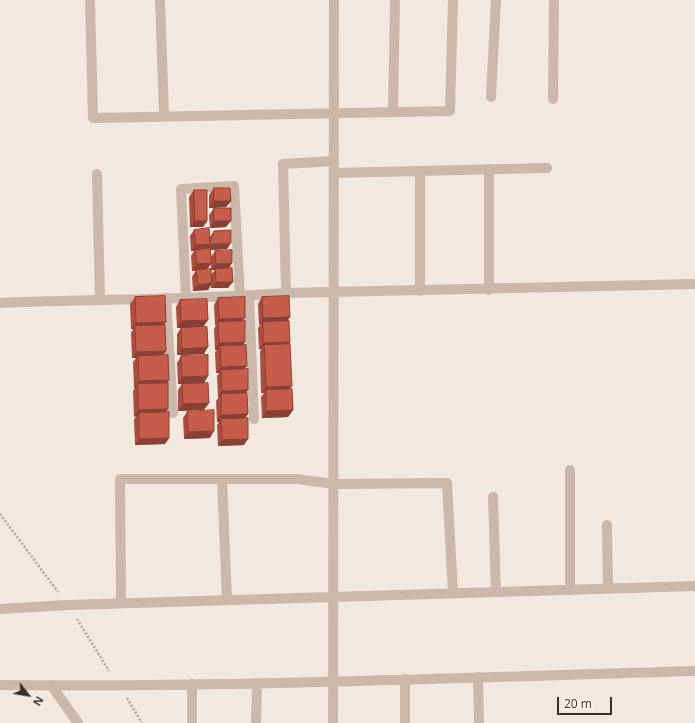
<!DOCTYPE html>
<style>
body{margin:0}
#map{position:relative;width:695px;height:723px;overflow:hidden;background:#f3e8e0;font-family:"Open Sans",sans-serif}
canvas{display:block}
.north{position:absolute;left:8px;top:675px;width:40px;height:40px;-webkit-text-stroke:3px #fbf3ed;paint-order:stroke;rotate:121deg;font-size:11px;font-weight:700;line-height:16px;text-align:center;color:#3a2e2b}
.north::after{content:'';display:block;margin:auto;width:14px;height:18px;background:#3a2e2b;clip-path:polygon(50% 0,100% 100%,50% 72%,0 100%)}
.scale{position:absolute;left:557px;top:697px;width:55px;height:18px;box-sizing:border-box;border:2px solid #3a2e2b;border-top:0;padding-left:5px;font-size:12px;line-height:14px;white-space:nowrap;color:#3a2e2b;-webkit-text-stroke:3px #fbf3ed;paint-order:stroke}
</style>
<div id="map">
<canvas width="695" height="723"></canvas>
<div class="north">N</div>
<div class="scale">20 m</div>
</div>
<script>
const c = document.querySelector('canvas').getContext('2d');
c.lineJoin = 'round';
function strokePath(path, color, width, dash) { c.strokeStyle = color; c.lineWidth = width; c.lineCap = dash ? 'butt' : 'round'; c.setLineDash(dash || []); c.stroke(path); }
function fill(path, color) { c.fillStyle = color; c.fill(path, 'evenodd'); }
strokePath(new Path2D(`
 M0 514 58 592
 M77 619 109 671
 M127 698 142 723`), '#b8a195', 2.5, [2, 2]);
strokePath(new Path2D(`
 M160 0 164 116
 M491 97 496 0
 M553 99 554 0
 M393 112 395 0
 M97 174 100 299
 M286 293 283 164 334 161
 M249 296 254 419
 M166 298 173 413
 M186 298 181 189 234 186 240 296
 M570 470V590
 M493 497 496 592
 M607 525 608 588
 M478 677 479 723
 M405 723V679`), '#ccb7ab', 10);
strokePath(new Path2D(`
 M90 0 93 118 450 111 453 0
 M334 173 547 168
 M489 290V169
 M420 291V171
 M0 303C95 299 191 300 286 293L695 284
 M222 479 227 600
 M121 603 120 479H297L334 484 447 483 453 593
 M0 609 68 605 695 586
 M0 685C232 687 463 678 695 671
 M51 685 78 723
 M192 723V684
 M256 723 257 683
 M333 723 334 0`), '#ccb7ab', 10);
fill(new Path2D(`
 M214 188 231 201 226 207 209 208V195Z
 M194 190 207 221 203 227H190L189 197Z
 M214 208 226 227 210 228 209 215Z
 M194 230 210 237 214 231 227 249 210 250 211 257 215 251 229 268 228 288H211V285L208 290 193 291 192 277 196 270 192 271 191 256 194 251H191L190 236ZM211 264V270H215L211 275 207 269Z
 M135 297 163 325 166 351 163 355 169 380 167 383 166 412 169 438 165 444 135 445 134 420 136 416 134 417 133 391 135 388H134L133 362 136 358H132L131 333 133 329H131L130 304Z
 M262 297 290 317 287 321 290 342 288 344 289 390 293 410 288 417 262 418 261 397 264 393H261L260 352 261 349H259L258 328 261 324 259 325 258 304Z
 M218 298 243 321 244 369 248 414 245 418 244 445 218 446 217 425 219 422H217L216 401 219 397H218L217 376 219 373H216L215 352 217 350H215L214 329 216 325H215L214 305Z
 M180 300 208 320 203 327 177 328 176 307Z
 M181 328 204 354 177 355V334Z
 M181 356 204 383V410L178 411V390L182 384H178L177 363Z
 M187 412 210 438 184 439 183 418Z`), '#aa4f40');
fill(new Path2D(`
 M214 201H231L226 207 209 208Z
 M195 221H207L203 227H190Z
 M214 221H231L226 227 210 228Z
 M231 243 227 249 196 251 195 250 194 251H191L196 245Z
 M212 263 207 269 192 271 197 264Z
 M232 263 228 270 215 269V270H211L216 264Z
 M216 282H233L228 288H211Z
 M212 283 208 290 193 291 198 285Z
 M290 317 285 324 263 322 261 324 259 325 263 318Z
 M245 318 241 324 218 322 216 325H215L219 319Z
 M208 320 203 327 177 328 181 321Z
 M166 322 161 328 135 326 133 329H131L136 323Z
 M245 342 241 349 220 346 217 350H215L219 343Z
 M290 342 285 348 264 345 261 349H259L263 343Z
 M208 347 204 354 177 355 182 349Z
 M166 351 162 357 138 356 136 358H132L136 352Z
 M247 366 242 372 221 370 219 373H216L221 367Z
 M208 376 204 383 178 384 182 377Z
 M169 380 164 387 138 384 135 388H134L139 381Z
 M292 386 287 392 266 390 264 393H261L266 387Z
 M248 390 244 396 221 394 219 397H218L222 391Z
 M209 403 204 410 178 411 183 404Z
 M168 409 164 415 139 413 136 416 134 417 138 410Z
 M293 410 288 417 262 418 266 411Z
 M248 414 243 421 221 419 219 422H217L221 415Z
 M214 431 210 438 184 439 188 432Z
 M169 438 165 444 135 445 139 439Z
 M248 439 244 445 218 446 222 440Z`), '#8b4034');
const building = new Path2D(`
 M214 188H230L231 201H214Z
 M194 190H207V221H195Z
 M214 208H231V221H214Z
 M209 228 210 243 214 231 231 230V243L196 245 194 230Z
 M210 248 212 263 197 264 195 250Z
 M232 250V263L216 264 215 251Z
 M232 268 233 282H216L215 269Z
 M211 269 212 283 198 285 196 270Z
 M165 296 166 322 136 323 135 297Z
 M289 296 290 317 263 318 262 297Z
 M245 297V318L219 319 218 298Z
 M207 299 208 320 181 321 180 300Z
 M245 321V342L219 343 218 322Z
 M289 321 290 342 263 343V322Z
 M165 325 166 351 136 352 135 326Z
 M207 327 208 347 182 349 181 328Z
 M290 344 292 386 266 387 264 345Z
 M246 345 247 366 221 367 220 346Z
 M168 355 169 380 139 381 138 356Z
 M208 355V376L182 377 181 356Z
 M248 369V390L222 391 221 370Z
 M168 383V409L138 410V384Z
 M208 383 209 403 183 404 182 384Z
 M292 389 293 410 266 411V390Z
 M247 393 248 414 221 415V394Z
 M214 410V431L188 432 187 412Z
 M169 412V438L139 439V413Z
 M248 418V439L222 440 221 419Z`);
fill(building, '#c65c4b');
strokePath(building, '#8b4034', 1);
</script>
